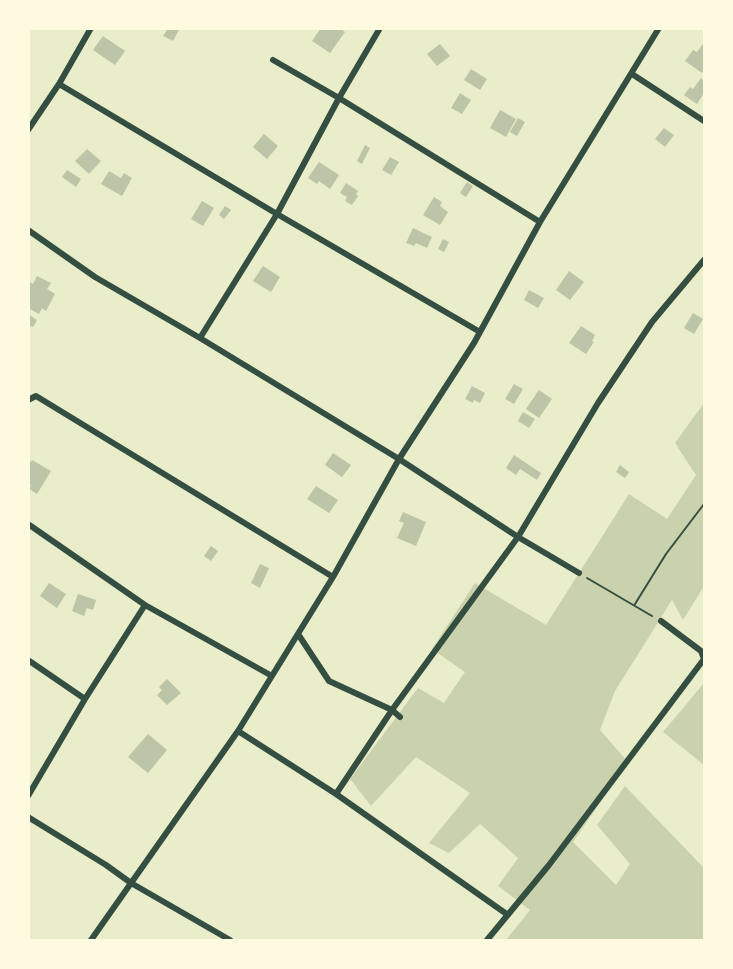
<!DOCTYPE html>
<style>
body{margin:0}
#map{position:relative;width:733px;height:969px;overflow:hidden;background:#e9edc9;font-family:"Alegreya Sans",sans-serif}
canvas{display:block}
.frame{position:absolute;inset:0;border:30px solid #fefae0;pointer-events:none}
</style>
<div id="map">
<canvas width="733" height="969"></canvas>
<div class="frame"></div>
</div>
<script>
const c = document.querySelector('canvas').getContext('2d');
c.lineJoin = 'round';
function fill(path, color) { c.fillStyle = color; c.fill(path, 'evenodd'); }
function strokePath(path, color, width, dash) { c.strokeStyle = color; c.lineWidth = width; c.lineCap = dash ? 'butt' : 'round'; c.setLineDash(dash || []); c.stroke(path); }
fill(new Path2D(`
 M704 403V586L683 620 672 600 615 691 600 730 628 762 573 842 616 885 630 864 597 825 625 786 704 868V940H506L530 910 498 886 518 858 480 824 449 853 429 843 470 793 416 757 371 806 350 779 418 688 444 703 465 672 432 649 475 583 546 625 629 494 667 519 696 475 675 443Z
 M704 683V765L663 732Z`), '#cad2ad');
fill(new Path2D(`
 M168 28H180L173 41 163 36Z
 M321 28H340L345 32 330 53 312 41Z
 M103 36 125 51 115 65 93 50Z
 M440 44 450 56 437 66 427 54Z
 M703 44 704 45V69L702 73 685 61 693 50 697 52Z
 M471 69 487 79 480 90 464 80Z
 M701 78 704 81V93L697 104 684 95 690 87 693 89Z
 M460 93 471 100 462 114 451 108Z
 M500 110 516 119 506 137 490 128Z
 M518 118 525 122 517 136 510 132Z
 M664 128 674 135 665 147 655 139Z
 M264 134 278 146 267 159 253 147Z
 M365 145 370 148 362 164 357 161Z
 M87 149 101 161 89 174 75 161Z
 M390 157 399 162 391 175 382 170Z
 M319 162 339 175 330 189 319 181 317 184 308 178Z
 M67 170 81 179 76 187 62 177Z
 M109 171 121 178 124 173 132 178 122 196 101 184Z
 M467 182 473 186 466 197 460 193Z
 M346 183 358 191 356 194 358 196 352 205 345 201 347 197 340 193Z
 M434 197 442 202 440 206 448 212 440 225 423 215Z
 M202 201 214 208 203 226 191 219Z
 M225 206 231 210 224 219 219 215Z
 M413 228 432 237 427 248 416 243 414 246 406 243Z
 M443 239 449 242 444 252 438 249Z
 M263 266 280 277 271 292 253 281Z
 M569 271 584 282 570 300 556 290Z
 M37 276 51 283 47 289 55 294 46 311 42 308 39 314 28 308V281L33 284Z
 M529 290 544 298 538 308 524 300Z
 M693 313 703 319 694 334 684 328Z
 M28 314 37 320 33 327 28 325Z
 M581 326 595 335 592 341 594 342 586 354 569 343Z
 M514 384 523 389 514 404 505 399Z
 M472 386 485 393 480 403 474 400 473 403 465 399Z
 M539 390 552 399 539 418 526 409Z
 M523 412 535 419 529 428 518 421Z
 M333 453 351 465 342 477 325 465Z
 M514 455 541 473 537 480 520 469 516 475 506 468Z
 M32 460 51 471 37 494 29 489 31 485 28 484V465Z
 M620 465 629 472 625 478 616 472Z
 M316 486 338 500 329 513 307 499Z
 M403 512 426 522 416 546 397 538 404 523 399 521Z
 M211 546 218 551 211 561 204 556Z
 M260 564 269 568 260 588 251 583Z
 M49 583 66 594 57 608 40 596Z
 M78 594 96 600 93 610 87 608 84 616 72 611Z
 M167 679 181 693 167 705 157 695 162 690 159 687Z
 M148 734 167 750 148 773 128 757Z`), '#bcc5a7');
strokePath(new Path2D(`
 M587 578 652 616
 M635 604 666 554 704 504`), '#344e41', 2);
strokePath(new Path2D(`
 M273 60 339 98 380 28
 M632 74 704 121
 M59 84 277 214 480 332
 M28 130 59 84 91 28
 M28 230 95 277 200 338 399 459 518 537 579 573
 M200 338 277 214 339 98 540 222
 M28 400 36 396 333 577
 M28 524 145 605 272 676
 M298 634 329 681 392 710 400 717
 M28 660 85 699
 M238 731 336 794 508 915
 M336 794 392 710 518 537 598 403 652 322 704 260
 M28 796 85 699 145 605
 M28 817 106 865 131 883 230 940
 M91 940 238 731 333 577 399 459 474 343 540 222 659 28
 M487 940 549 865 704 659 701 651 661 621`), '#344e41', 6);
</script>
